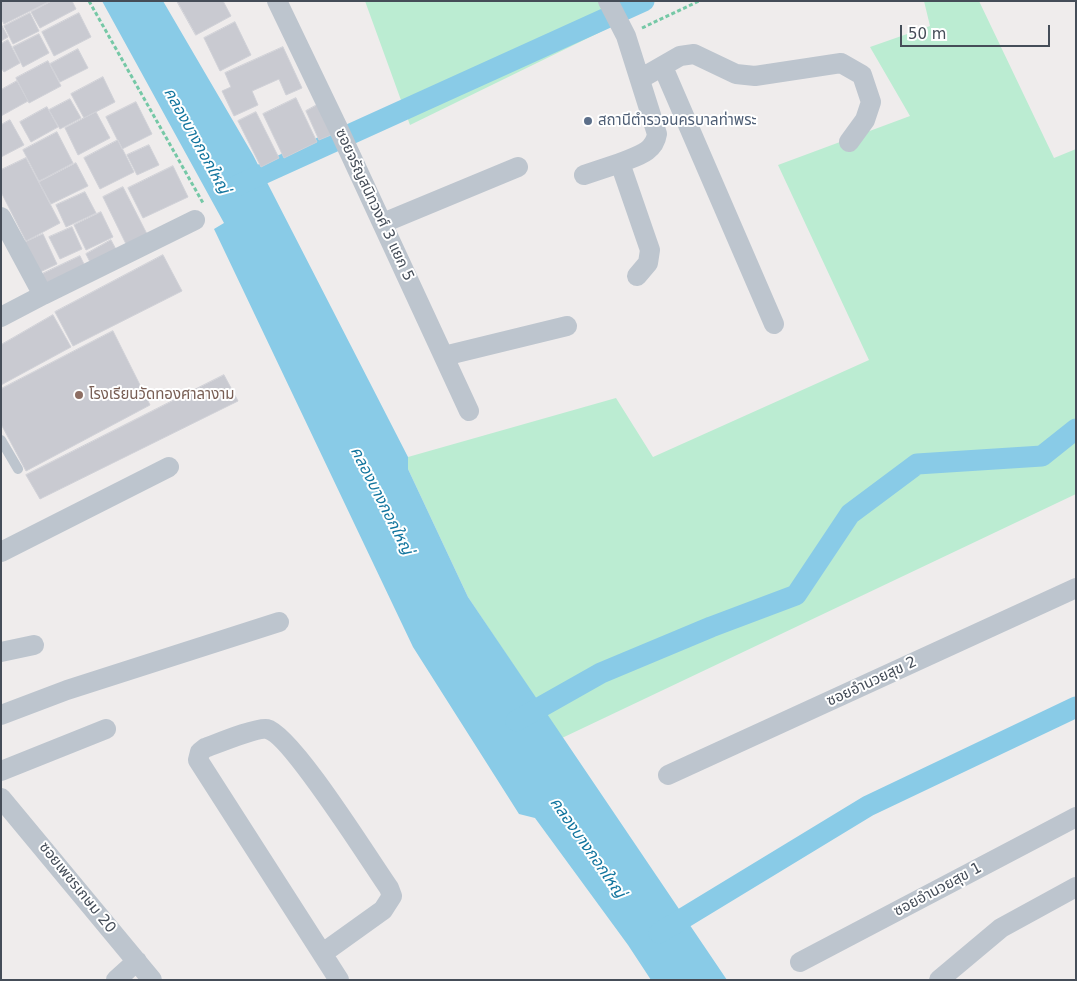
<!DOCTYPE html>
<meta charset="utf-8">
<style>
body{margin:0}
#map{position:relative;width:1077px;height:981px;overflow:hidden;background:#efecec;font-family:"DejaVu Sans",sans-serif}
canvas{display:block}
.frame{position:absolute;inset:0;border:2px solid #454d58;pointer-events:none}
.scale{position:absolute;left:900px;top:25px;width:150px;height:22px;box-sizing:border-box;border:2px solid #454d58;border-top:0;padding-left:6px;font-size:15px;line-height:18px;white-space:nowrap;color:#454d58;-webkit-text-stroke:4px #fff;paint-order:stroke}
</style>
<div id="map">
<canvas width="1077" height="981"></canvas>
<div class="frame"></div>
<div class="scale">50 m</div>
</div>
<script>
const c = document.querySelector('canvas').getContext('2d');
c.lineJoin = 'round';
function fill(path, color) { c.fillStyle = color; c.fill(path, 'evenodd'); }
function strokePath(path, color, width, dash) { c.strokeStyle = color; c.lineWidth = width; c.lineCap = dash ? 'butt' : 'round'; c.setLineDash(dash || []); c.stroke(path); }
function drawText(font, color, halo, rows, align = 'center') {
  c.font = font + ' "DejaVu Sans","Noto Sans Thai",sans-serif'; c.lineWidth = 4; c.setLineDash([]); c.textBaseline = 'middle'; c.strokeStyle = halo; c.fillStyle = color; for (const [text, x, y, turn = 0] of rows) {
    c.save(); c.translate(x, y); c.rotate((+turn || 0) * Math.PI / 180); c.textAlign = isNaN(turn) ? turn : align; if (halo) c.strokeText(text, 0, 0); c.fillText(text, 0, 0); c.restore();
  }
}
fill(new Path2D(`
 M365 1H622L627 19 410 125Z
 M924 1H979L1054 158 1076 149V494L562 738 468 597 408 469V457L616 398 653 457 869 360 778 165 910 116 870 47 930 26Z`), '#bbecd2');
fill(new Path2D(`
 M102 1H163L253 155 408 457V469L468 597 727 980H651L628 945 535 818 519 814 413 647 214 229 224 223Z`), '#89cbe7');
strokePath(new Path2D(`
 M236 186 644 1
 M516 721 601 673 711 627 796 595 850 514 917 464 1042 456 1076 429
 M659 933 868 806 1076 707`), '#89cbe7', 21);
const building = new Path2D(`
 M1 1H50L4 24 1 18Z
 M52 1H72L76 9 40 28 31 12Z
 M177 1H223L231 16 196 35Z
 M30 13 39 31 13 44 4 26Z
 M79 13 91 37 54 56 42 32Z
 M235 22 251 55 220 71 204 38Z
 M1 24 8 37 1 41Z
 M39 34 49 53 23 67 13 47Z
 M8 40 20 63 4 72 1 68V44Z
 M283 47 302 88 286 95 279 79 252 91 258 105 234 116 222 91 231 87 225 73Z
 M78 49 88 68 60 82 50 64Z
 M48 61 61 86 29 103 16 78Z
 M103 77 115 102 84 118 71 94Z
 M17 81 28 101 1 116V90Z
 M296 98 317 142 284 158 263 114Z
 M70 99 81 118 60 129 49 110Z
 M136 102 152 134 122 149 106 117Z
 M317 105 331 135 319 140 306 111Z
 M47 107 58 127 31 142 20 122Z
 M96 112 110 138 78 155 65 128Z
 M256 112 279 158 261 167 238 121Z
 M10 120 24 145 1 157V125Z
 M57 132 73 163 39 181 23 150Z
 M118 140 134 172 100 189 84 158Z
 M149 145 159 165 137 175 127 155Z
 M26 158 60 223 26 241 1 192V170Z
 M76 163 88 186 51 204 39 182Z
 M173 166 188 197 143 218 128 188Z
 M123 187 148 236 127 246 103 197Z
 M85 192 96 213 66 227 56 205Z
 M101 212 113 237 86 250 74 225Z
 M72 227 82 249 60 259 49 237Z
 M43 234 57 264 38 273 23 243Z
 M111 240 119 255 93 268 86 254Z
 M163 255 182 291 73 346 55 312Z
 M80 256 87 270 49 289 42 274Z
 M53 315 71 347 1 385V345Z
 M113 331 150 405 26 471 1 424V389Z
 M224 375 238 401 40 499 26 475Z`);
fill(building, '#c9cad1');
strokePath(building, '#d0d1d7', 1);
strokePath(new Path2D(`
 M89 1 203 203
 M642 28 699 1`), '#75c8a6', 3, [4, 2.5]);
strokePath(new Path2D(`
 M1 440 18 469`), '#bdc5ce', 10);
strokePath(new Path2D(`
 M277 1 339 130 469 411
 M608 1 626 36 657 134C654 153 636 156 620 163L650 250 648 263 637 276
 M663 67 774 324
 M640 79 680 56 694 54 736 74 755 76 841 63 862 75 871 102 865 120 849 142
 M584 175 620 163
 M1 217 43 295 1 317
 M383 223 518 167
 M43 295 195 220
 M444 356 567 326
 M1 552 169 467
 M1 652 34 645
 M1 715 67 690 279 622
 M1 771 106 729
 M668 775 1076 588
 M1 798 152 980
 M323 953 383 910 392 896 389 888C370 861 291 734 267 729 257 727 216 744 205 748L200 752 198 760 339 980
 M800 962 1076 817
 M116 980 137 961
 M939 980 1001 928 1076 887`), '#bdc5ce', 20);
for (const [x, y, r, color] of [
 [588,121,5,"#5c6f8a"],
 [79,395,5,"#8d6e63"]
]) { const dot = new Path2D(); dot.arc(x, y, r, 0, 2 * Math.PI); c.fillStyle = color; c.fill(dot); strokePath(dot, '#fff', 2); }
drawText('15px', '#4e5e75', '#fff', [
 ["สถานีตำรวจนครบาลท่าพระ",598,121]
], 'left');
drawText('15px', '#454d58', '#fff', [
 ["ซอยจรัญสนิทวงศ์ 3 แยก 5",374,205,65],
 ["ซอยอำนวยสุข 2",872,682,-25],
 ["ซอยเพชรเกษม 20",77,888,51],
 ["ซอยอำนวยสุข 1",938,890,-28]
]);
drawText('15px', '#785e54', '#fff', [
 ["โรงเรียนวัดทองศาลางาม",89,395]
], 'left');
drawText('italic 16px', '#12759e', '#fff', [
 ["คลองบางกอกใหญ่",196,141,61],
 ["คลองบางกอกใหญ่",381,501,63],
 ["คลองบางกอกใหญ่",587,848,55]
]);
</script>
